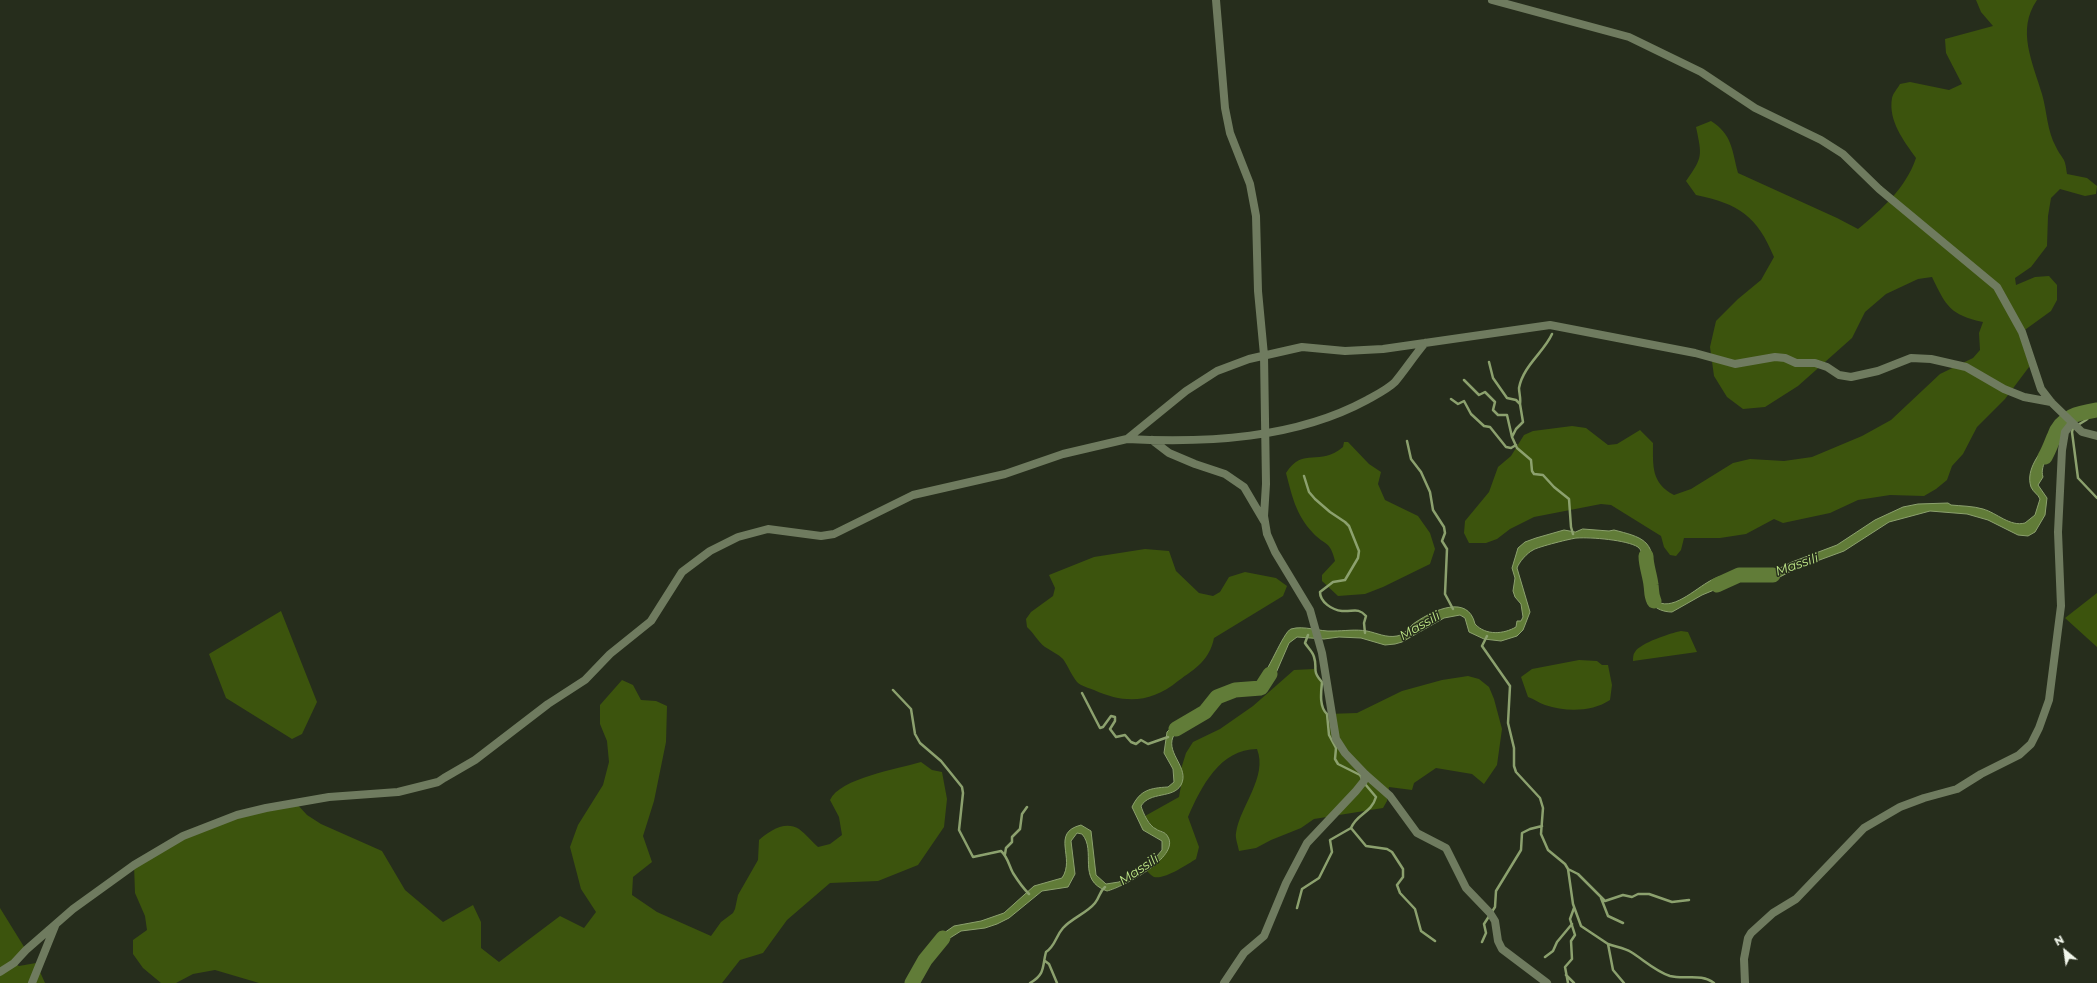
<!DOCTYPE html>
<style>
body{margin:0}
#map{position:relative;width:2097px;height:983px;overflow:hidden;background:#262d1c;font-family:Montserrat,sans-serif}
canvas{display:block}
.north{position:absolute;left:2045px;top:931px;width:40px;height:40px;-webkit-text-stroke:3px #262d1c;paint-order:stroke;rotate:331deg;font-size:11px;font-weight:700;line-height:16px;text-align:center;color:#f1f6eb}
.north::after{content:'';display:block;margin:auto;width:14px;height:18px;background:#f1f6eb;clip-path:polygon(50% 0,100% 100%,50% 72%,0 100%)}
</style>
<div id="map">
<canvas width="2097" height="983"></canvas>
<div class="north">N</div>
</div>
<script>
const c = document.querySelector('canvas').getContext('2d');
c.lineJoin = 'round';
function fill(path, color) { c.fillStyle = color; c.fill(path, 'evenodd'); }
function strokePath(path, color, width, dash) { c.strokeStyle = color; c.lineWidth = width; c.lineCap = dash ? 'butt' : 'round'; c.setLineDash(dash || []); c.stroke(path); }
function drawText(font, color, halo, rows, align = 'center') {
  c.font = font + ' Montserrat,sans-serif'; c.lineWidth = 3; c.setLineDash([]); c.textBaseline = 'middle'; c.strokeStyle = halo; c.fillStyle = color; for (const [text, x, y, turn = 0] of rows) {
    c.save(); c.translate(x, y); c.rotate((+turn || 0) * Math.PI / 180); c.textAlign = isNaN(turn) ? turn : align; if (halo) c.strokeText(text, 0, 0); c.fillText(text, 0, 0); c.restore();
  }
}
fill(new Path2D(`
 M1976 0H2037C2016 30 2033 63 2042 94 2047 111 2047 131 2056 147 2063 161 2065 156 2067 174L2087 178 2097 186 2096 194 2085 196 2060 189 2051 198 2048 216 2047 246 2031 267 2015 278 2016 285 2035 277 2049 276 2057 285V300L2051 311 2022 332 2032 363 2005 399 1977 427 1963 454 1952 466 1947 480 1936 489 1924 496 1890 495 1858 500 1830 513 1783 523 1774 519 1746 534 1720 538H1684L1681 550 1676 556 1670 555 1664 547 1661 536 1611 505 1601 504 1534 517 1510 529 1497 539 1486 543H1469L1464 533 1465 521 1489 492 1498 467 1511 456 1524 435 1533 431 1572 426 1586 428 1608 445 1617 444 1640 430 1653 443C1653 466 1651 483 1674 495L1691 489 1733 463 1750 459 1784 461 1812 457 1862 436 1891 420 1940 374 1973 358 1980 350 1979 333 1983 322C1950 315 1946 306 1932 277L1918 279 1886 294 1865 312 1852 338 1798 386 1765 407 1743 409 1727 397 1714 376 1710 347 1716 321 1738 299 1761 280 1774 257C1757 216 1739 204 1696 195L1686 181C1703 157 1702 156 1696 127L1711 121C1732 134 1732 150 1738 173L1837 218 1858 229C1881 210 1906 188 1916 158 1904 141 1888 121 1892 98 1893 93 1898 88 1900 84L1910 82 1949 90 1962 84 1946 53 1945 39 1993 26 1981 12Z
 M1344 442H1348L1369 464 1381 472 1378 484 1385 500 1418 516 1430 533 1435 549 1430 564 1383 587 1365 594 1338 596 1322 581V575L1335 561C1330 540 1325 546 1313 533 1296 515 1292 496 1286 473 1303 446 1320 467 1343 447Z
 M1145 549 1169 551 1176 571 1199 593 1213 596 1220 592 1229 577 1245 572 1276 578 1287 586 1283 596 1214 638C1209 661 1196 668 1178 681 1151 703 1125 704 1094 690 1089 688 1081 686 1077 682 1072 676 1068 666 1063 659 1058 654 1051 651 1045 647 1038 642 1034 633 1027 627L1026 619 1031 612 1053 596 1055 588 1049 575 1094 557Z
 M2097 593V647L2065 618Z
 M281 611 317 702 302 734 292 739 226 698 209 654Z
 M1681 631 1688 632 1697 652 1633 661C1633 658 1633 654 1635 652 1640 643 1671 633 1681 631Z
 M1579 660 1597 661 1602 665H1608L1612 685 1610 700C1592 712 1566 712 1545 705 1539 703 1534 699 1528 697L1521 677 1532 669Z
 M1314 669 1316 676 1322 682C1321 692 1319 707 1327 714L1357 713 1402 691 1442 680 1468 676 1479 679 1489 687 1494 699 1502 729 1497 765 1484 784 1472 774 1436 768 1414 783 1412 790 1389 787 1387 801 1383 808 1314 819 1301 828 1271 840 1256 848 1239 851C1238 845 1235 838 1236 833 1240 806 1268 777 1257 749 1220 749 1201 787 1188 817L1199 847 1196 859C1188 864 1164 880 1154 877 1152 876 1149 873 1147 871L1166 853 1164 832 1154 829 1145 816 1179 797 1183 774 1181 769 1186 753 1193 742 1220 729 1253 706 1294 670Z
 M622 680 633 685 641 700 656 701 667 706 666 742 654 801 643 836 652 862 633 877 632 895 657 912 711 936 721 922 733 913 735 909 738 895 758 860 759 840C769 831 785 820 799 829 806 834 812 842 818 847L830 844 842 835 839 817 830 800C840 778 898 769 921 762L932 770 942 772 947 799 944 827 918 865 878 881 830 883 787 920 763 953 740 960 722 983H259L215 970 193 974 176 983H161L143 968 133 954V940L147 930 145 916 135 893 134 865 183 836 237 815 296 803 307 815 321 824 382 851 405 890 443 922 473 905 481 922V948L499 962 560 916 584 928 596 912 581 889 570 847 578 825 603 785 609 762 607 741 600 724V705Z
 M0 908 26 950 14 963 19 966 36 963 45 983H0Z`), '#3c540d');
const water = new Path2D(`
 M2050 439H2056L2057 441C2052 451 2039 465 2043 477L2038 485 2047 498 2045 515 2035 532 2028 536 2018 535 1988 520 1967 514 1930 511 1889 522 1844 551 1795 569 1774 580 1753 575 1754 572 1770 573 1792 562 1837 545 1875 520 1903 507 1918 504 1948 503 1951 505C1961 506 1973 506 1983 509 1997 513 2010 527 2025 523L2035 515 2040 499C2038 494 2033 492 2031 487 2025 469 2041 452 2050 439Z
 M1583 529 1609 531 1614 530C1641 537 1656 540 1652 573L1646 575C1637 568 1647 554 1638 547 1627 540 1591 537 1577 538 1573 538 1537 547 1533 550 1527 553 1519 562 1517 568L1530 612 1523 630 1517 636 1501 641 1484 639 1469 632 1465 618 1460 615 1444 618 1402 642 1395 644 1385 645 1361 638 1339 637 1324 639 1297 637 1289 643 1276 673 1265 690H1258L1256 685C1268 674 1283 632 1291 629 1304 625 1320 632 1333 631 1345 631 1355 629 1367 631 1377 633 1386 638 1397 636 1405 635 1409 626 1416 622 1434 610 1468 594 1475 624 1486 636 1504 634 1516 627L1517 621H1521L1523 617 1521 604 1515 597 1513 591 1515 578 1512 568 1518 548 1525 542 1536 538 1564 530 1575 532Z
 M1732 575 1738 580 1702 595 1672 612C1655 612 1644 600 1647 583L1651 581 1655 597 1658 602C1675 611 1699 585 1714 579 1719 576 1726 575 1732 575Z
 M1194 713 1195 716C1190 725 1177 728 1173 737 1166 754 1190 768 1181 785 1173 799 1150 791 1141 806 1143 813 1149 826 1156 829 1160 832 1165 831 1168 837 1180 857 1123 887 1107 891 1076 880 1097 851 1082 834L1077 833 1071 841 1075 874 1068 887 1042 891 1009 918 997 924 985 928 961 931 945 941 933 955 927 950 944 933 954 926 981 921 1004 913 1034 886 1062 878C1076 858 1050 833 1081 825L1091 831 1096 875 1106 884 1119 882 1157 856 1162 850V841L1143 830 1132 807C1140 790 1150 788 1168 787L1174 782 1173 769 1164 753 1167 732 1176 723Z`);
fill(water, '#617c38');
strokePath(water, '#8ca16e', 1);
strokePath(new Path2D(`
 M1489 362 1493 378 1507 398 1516 400 1520 404 1523 422 1516 429 1512 437 1517 448 1531 460 1532 471 1534 474 1543 475 1554 487 1569 499 1571 527 1573 534
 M1464 380 1479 395 1485 392 1495 402 1493 410 1498 415H1507L1512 437
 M1451 399 1458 404 1464 401 1471 414 1484 426 1490 427 1506 447 1511 448 1516 445
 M1520 404C1521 398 1519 393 1519 388 1523 366 1544 352 1552 334
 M2095 411 2086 420 2073 428 2072 432 2078 478 2097 498
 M1407 441 1411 459 1421 472 1430 492 1433 510 1444 527 1445 533 1442 541 1447 549 1445 594 1453 609
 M1304 476 1309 492 1315 499 1330 512 1345 522 1349 526 1359 551 1358 558 1345 580 1333 582 1320 592C1320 602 1332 610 1342 611 1353 612 1358 607 1366 616L1364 623 1365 633
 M1308 635 1305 643C1308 648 1313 652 1314 657 1318 669 1311 670 1322 682 1321 692 1319 707 1327 714L1329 735 1336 748 1335 759 1338 764 1360 775 1362 779
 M1487 636 1482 646 1510 686 1508 723 1514 748V766L1516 772 1540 798 1543 808 1541 834 1548 850 1565 864 1568 869 1573 904 1581 926 1608 944 1613 970 1624 983
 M893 690 911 709 915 734 920 743 941 761 962 787 963 793 959 830 973 857 1001 851C1008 857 1009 866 1013 873 1018 881 1023 888 1029 894
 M1082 693 1100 728 1103 727 1111 716 1115 717V721L1110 729 1116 737 1125 735 1131 742 1136 744 1141 740 1148 744 1168 737
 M1365 784 1376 797C1371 814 1357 813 1351 828L1366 846 1387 849 1392 852 1403 869V877L1397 885 1400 893 1415 909 1421 931 1435 941
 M1005 854 1006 848 1012 842V837L1020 829 1022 814 1027 807
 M1568 869 1578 874 1605 901 1623 895 1632 897 1638 894H1649L1672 902 1689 900
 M1601 898 1608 916 1623 923
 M1297 908 1302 889 1319 878 1332 852 1330 840 1351 828
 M1482 942 1486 933 1484 924 1495 907 1496 891 1521 850 1522 833 1530 829 1542 826
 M1608 944C1616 947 1624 948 1631 952 1644 960 1655 971 1670 976 1685 980 1701 973 1714 983
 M1545 957 1553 951 1557 942 1572 924
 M1045 961 1049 964 1057 983
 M1566 975 1574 983
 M1030 983C1046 974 1042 966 1046 952 1056 945 1055 937 1063 928 1072 918 1087 913 1095 903 1100 897 1099 892 1105 887
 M1568 983 1565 967 1572 959 1571 941 1575 935 1570 919 1574 908`), '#8ca16e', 2.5);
strokePath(new Path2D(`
 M2045 457C2049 450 2051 444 2054 437 2061 416 2079 413 2097 410
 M1646 556C1646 566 1650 575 1651 585 1652 591 1651 595 1654 601
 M1717 585 1739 575H1773
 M1176 729 1205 712 1217 697 1235 690 1261 688 1270 674
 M912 983 925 960 943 938`), '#617c38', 15);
strokePath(new Path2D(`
 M1216 0 1225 108 1230 133 1250 184 1256 216 1258 291 1264 355 1266 484 1264 516 1267 534 1275 552 1310 610 1322 653 1336 739 1345 753 1365 774 1390 796 1417 833 1446 848 1466 888 1490 913 1495 921 1498 941 1502 949 1547 983
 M1492 0 1629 37 1701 72 1755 108 1821 140 1843 154 1879 189 1997 287 2022 332 2041 389 2051 402 2082 432 2097 436
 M1127 439C1207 443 1295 439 1367 400 1376 395 1388 389 1395 382 1405 370 1414 356 1425 343
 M1152 440 1169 453 1195 464 1225 474 1244 487 1264 521
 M0 972 14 963 26 950 73 909 134 865 183 836 237 815 266 808 329 797 398 792 438 782 444 778 475 760 548 704 585 680 610 654 651 621 682 572 710 551 738 537 768 529 821 536 834 534 913 495 1005 474 1063 454 1127 439 1186 391 1217 371 1249 359 1302 347 1345 351 1383 349 1550 325 1695 353 1735 364 1775 357 1785 358 1796 363H1815L1827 367 1839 375 1851 377 1878 371 1911 358 1931 359 1966 367 2004 389 2024 397 2051 402
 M32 983 55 926
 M1224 983 1244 953 1264 936 1286 883 1307 843 1356 791 1364 781 1365 774
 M1745 983 1744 959 1748 938 1751 933 1773 913 1796 899 1864 828 1900 807 1924 798 1957 789 1981 774 2019 755 2031 744 2039 728 2049 700 2061 606 2058 532 2062 450 2065 432 2072 423`), '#6f7b5f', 8);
drawText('italic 13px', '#bee687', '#262d1c', [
 ["Massili",1797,565,-19],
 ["Massili",1420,626,-30],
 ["Massili",1139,870,-34]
]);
</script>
